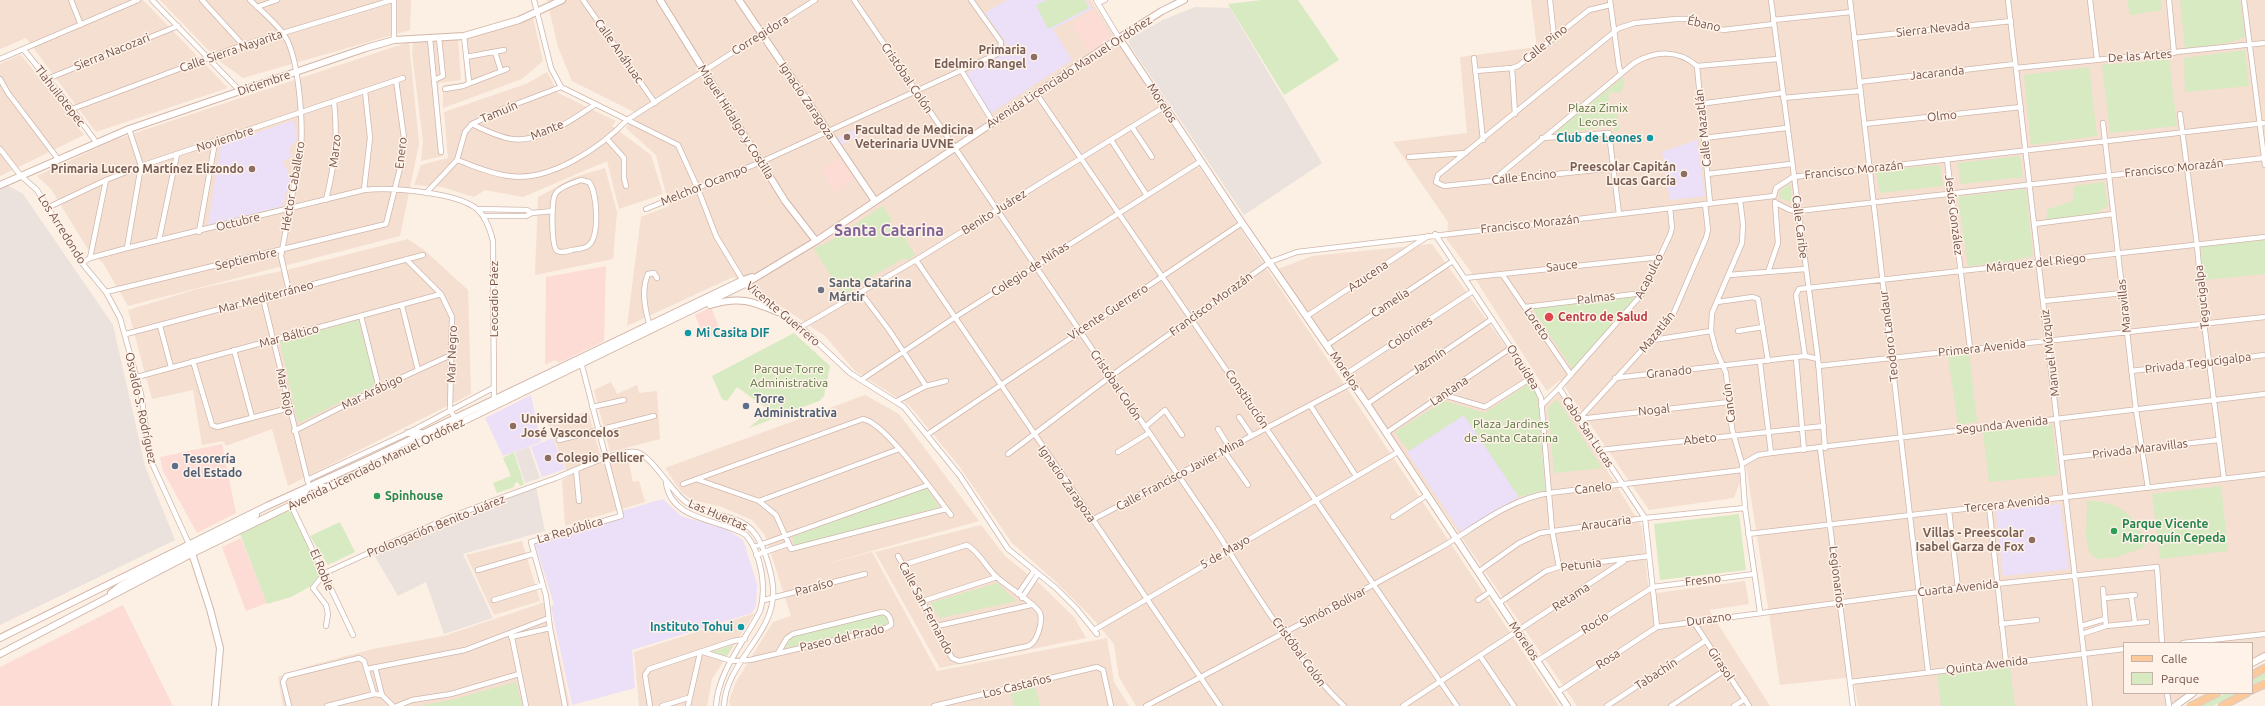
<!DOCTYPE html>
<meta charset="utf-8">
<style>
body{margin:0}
#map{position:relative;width:2265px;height:706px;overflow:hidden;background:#fcefe3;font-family:Ubuntu,sans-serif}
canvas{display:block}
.legend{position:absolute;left:2123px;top:642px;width:130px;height:52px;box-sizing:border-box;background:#fff3e9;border:1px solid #c7b3a9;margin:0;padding:5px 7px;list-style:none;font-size:12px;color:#745249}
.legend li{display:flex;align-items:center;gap:8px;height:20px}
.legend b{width:20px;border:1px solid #c7b3a9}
</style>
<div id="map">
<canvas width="2265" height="706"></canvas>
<ul class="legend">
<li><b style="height:5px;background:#fcc99a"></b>Calle</li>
<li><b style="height:11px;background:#d7eac1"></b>Parque</li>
</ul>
</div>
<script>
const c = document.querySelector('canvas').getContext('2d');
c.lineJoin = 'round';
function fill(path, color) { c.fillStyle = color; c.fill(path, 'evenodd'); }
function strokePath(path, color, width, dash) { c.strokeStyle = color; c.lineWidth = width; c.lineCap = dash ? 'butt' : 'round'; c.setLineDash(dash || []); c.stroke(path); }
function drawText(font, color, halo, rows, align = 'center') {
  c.font = font + ' Ubuntu,sans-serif'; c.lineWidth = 3; c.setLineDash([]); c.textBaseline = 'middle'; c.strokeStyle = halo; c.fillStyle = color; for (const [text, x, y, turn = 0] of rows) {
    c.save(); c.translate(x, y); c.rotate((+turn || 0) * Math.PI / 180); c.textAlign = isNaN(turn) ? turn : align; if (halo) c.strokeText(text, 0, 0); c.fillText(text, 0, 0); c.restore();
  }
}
fill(new Path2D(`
 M0 0H143L228 88 96 132 26 38 0 49Z
 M160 0H411L410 30 243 78 219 61Z
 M547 0H1091L1199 167 1559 706H1136L1119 677 1114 644 1093 619 1055 581 1012 543 959 466 909 405 855 371 825 336 764 295 733 277 627 326 641 217 669 206 656 155 626 128 634 112 572 81 558 47Z
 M1531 0H2265V658L2252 665V643H2124V693H2197L2172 706H1858L1853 677 1780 685 1746 465 1734 498 1649 510 1560 380 1547 391 1538 378 1469 269 1447 240 1448 222 1393 142 1467 133 1460 57 1537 47Z
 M533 18 543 61 522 79 443 108V85L465 82 462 38Z
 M458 38 461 80 438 83 443 156 421 161 423 141 412 53 413 42Z
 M409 42 419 144 400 236 128 306 103 263 87 248 51 189 37 176 114 140Z
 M19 55 22 56 84 135 0 176V64Z
 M547 72 558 93 616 121 612 126 651 155 663 194 619 209 607 161 523 197 485 190 474 197 442 187 414 185 421 165 448 158 444 112 526 84Z
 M605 168 617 212 613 259 535 275 538 197 575 177Z
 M408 239 424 250 468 290 471 394 288 486 272 429 226 446 223 441 202 445 193 390 152 399 128 310 197 289 291 269Z
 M1432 244 1534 386 1542 409 1559 393 1642 527 1649 594 1745 581 1749 604 1709 610 1770 706H1577L1278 269 1312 256Z
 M611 382 617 394 637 385 639 393 657 391 660 439 610 452 594 390Z
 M865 395 899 414 979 521 818 566 872 552 937 671 1107 638 1114 682 1129 706H730L729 701 736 682 773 622 791 616 765 535 752 520 722 507 693 500 682 493 665 468Z
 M588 411 600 454 609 461 628 458 633 482 639 481 645 502 565 526 562 480 569 476 548 424Z
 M981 525 1005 556 1040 584 1074 617 1086 638 940 668 875 552Z
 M522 541 540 601 494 615 466 555Z
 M548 601 570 706H283L278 677 309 666 373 649 444 636Z
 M755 613 712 679 707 706H639L634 652Z`), '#f4dfd1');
fill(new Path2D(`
 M1094 9 1112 37 1090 52 1072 24Z
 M839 158 854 179 835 192 820 170Z
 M606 266 604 341 559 363 555 360 545 365 546 277Z
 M711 307 721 332 705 340 695 315Z
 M222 444 236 513 197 533 163 471 160 457Z
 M241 538 267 603 246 611 222 547Z
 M123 605 173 706H0V667Z`), '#fddcd6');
fill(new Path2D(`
 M1195 7 1230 8 1322 163 1244 215 1129 44V39L1163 20Z
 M0 181 23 194 113 325 145 466 175 540 0 625Z
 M529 447 540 478 525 483 515 452Z
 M536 487 545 531 463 554 493 618 444 634 426 582 398 596 373 553 436 524Z`), '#ebe2de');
fill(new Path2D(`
 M1007 0H1086L1092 9 1053 29 1072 60 991 113 966 74 1004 53 1006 43 985 13Z
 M294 120 297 140 289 148 291 157 283 161 290 177 283 206 208 225 221 145Z
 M854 129 858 136 841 145 837 138Z
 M1697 140 1705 196 1670 200 1662 152Z
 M531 395 541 442 503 456 485 418Z
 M1464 415 1519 497 1462 534 1407 452Z
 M553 438 565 469 542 477 531 447Z
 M663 499 681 516 726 529 743 540 757 584 756 606 752 613 632 650 635 688 572 705 551 607 554 604 535 544 623 518 622 511Z
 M2060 504 2069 569 2003 576 1996 511Z`), '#ecdff8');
fill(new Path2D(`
 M1047 0H1085L1089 8 1048 29 1036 5Z
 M1262 0H1298L1339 60 1284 95 1228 4Z
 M2127 0H2161L2162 10 2130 15Z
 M2180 0H2240L2245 37 2228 43 2185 49Z
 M2245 50 2249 86 2185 92 2184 58Z
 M2169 59 2177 126 2110 133 2102 65Z
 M2089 67 2097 136 2031 145 2024 75Z
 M1623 77 1624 86 1620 93 1609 92 1608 103 1617 105 1619 131H1614L1613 126 1557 134 1556 132Z
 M2020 156 2023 177 1961 184 1958 163Z
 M1940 165 1943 186 1880 193 1876 171Z
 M2104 182 2108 206 2095 214 2046 221 2048 209 2073 201 2074 186Z
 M1790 183 1792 202 1779 198V192Z
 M2023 189 2026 191 2033 256 2003 263 1968 266 1958 197Z
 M882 206 892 220 890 222 898 235 901 233 915 255 908 260 902 259 854 287 844 298 814 248 829 242Z
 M2265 240V274L2204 280 2200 247Z
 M1636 297 1573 370 1532 308Z
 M358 320 376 385 298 423 280 342Z
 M794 333 830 366 824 396 819 401 749 428 764 415 766 408 737 387 727 401 722 399 712 376Z
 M1969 352 1977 422 1958 425 1948 355Z
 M1531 382 1538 398 1545 490 1519 497 1464 415 1409 451 1395 432 1444 401 1485 413Z
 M1557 399 1602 468 1554 473 1548 408Z
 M2052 424 2058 475 1989 482 1983 432Z
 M514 452 524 484 520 486 518 482 515 483 514 487 497 493 493 483 511 476 503 458Z
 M2221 486 2228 551 2160 559 2152 494Z
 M927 488 939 507 795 546 792 537Z
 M2087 501C2116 500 2142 517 2145 547L2117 557 2097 559 2089 552 2086 536Z
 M292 509 324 572 322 580 291 597 267 604 240 534Z
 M1739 514 1746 570 1660 580 1654 524Z
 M340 522 355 552 328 565 310 536Z
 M997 583 1016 601 940 618 930 603Z
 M884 614 889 624 785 648 790 637Z
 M733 645 727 656 710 652Z
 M2010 667 2015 706H1941L1937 675Z
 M2265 673V679L2252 686V680Z
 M516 682 522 706H420L455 699Z
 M1035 685 1040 706H1014L1010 692Z
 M2226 693H2238L2213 706H2200Z`), '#d7eac1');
const street = new Path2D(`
 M71 0 81 25
 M152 0 240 91
 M202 0 243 45
 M250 0C262 12 278 24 286 38 299 61 303 122 301 148L281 256 289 291
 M394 0V40
 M534 0 551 68 561 87 678 145 698 189 716 236 745 284 778 312 801 327 850 373 904 407 960 476 1008 549 1056 588 1076 608 1097 634
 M583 0 655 103
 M854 0 1215 529C1251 586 1295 659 1344 706
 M1096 0 1119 38
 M1550 0 1554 37
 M1610 0 1619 67 1621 73
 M1771 0 1818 359 1825 448
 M1850 0 1928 671
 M2008 0 2090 706
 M2090 0 2097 59
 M2169 0 2174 53
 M2244 0 2265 165
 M1098 3 1105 0
 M257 7 277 0
 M1773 20 1851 12
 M464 36 469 82
 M1854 38 2011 21
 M430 39 441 152
 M24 50 72 109 96 142
 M495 52 501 71
 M466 57 504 50
 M1474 58 1483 140
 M0 59 138 0
 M1697 66 1778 59
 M1512 68 1515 114
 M2016 68 2265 43
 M961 70 993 122
 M1475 71 1512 68 1518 66 1589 10 1610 5
 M0 79 8 93 58 159
 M47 79 178 26
 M434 80 443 76 439 38
 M1859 82 2015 64
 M445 89 463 86 507 69
 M1036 93 1457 706
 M1783 98 1860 91
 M1699 104 1782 93
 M72 109 243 45 392 0
 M2180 114 2197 245 2204 323 2224 479
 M2103 123 2136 410 2148 488
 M472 124C484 130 498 137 512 139 541 143 573 119 596 104
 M1864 124 2021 107
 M1132 127 1152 157
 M1542 138 1609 133 1619 214
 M1704 138 1786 128
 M608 140 624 158V178L626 186
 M1111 140 1146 194
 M0 149 21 176 37 190 82 263 106 292 120 318 141 394 151 461 189 544
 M1409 157 1466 153
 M1947 159 1970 348
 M457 160C474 166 491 174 509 176 550 182 600 148 627 120L815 0
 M1614 168 1444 186 1436 182 1438 175 1619 28 1635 23 1676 19H1687L1723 30 1774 24
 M1707 174 1791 164
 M581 180 589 182C597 192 600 235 589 245 585 249 577 249 572 250 566 252 562 253 557 251 551 245 551 199 556 193 561 186 573 183 581 180Z
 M1492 181 1634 63C1655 51 1678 49 1697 66L1710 203
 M364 190 370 138 365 91
 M426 193 457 160 465 132 472 124 503 109 561 87
 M326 200C335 162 338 141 334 101
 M1740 200 1743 224 1742 243 1712 313 1711 331 1716 350 1726 373 1732 429 1742 464 1745 508 1760 612
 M1776 203 1790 210 1798 211 2264 158
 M49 207 106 180 141 166 403 78
 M477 209 527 210 532 213
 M646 209 761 162 997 54 1000 50 1001 42 971 0
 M483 216H526L532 213 553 211
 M2034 224 2113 214
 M199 232 215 142
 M1435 234 1531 378 1541 398 1552 530 1559 567
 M159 240 177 154
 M127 248 141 166 129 129
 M90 258 106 180
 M406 259 441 294 452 317 450 410 455 418
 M916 260 1220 706
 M82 263 90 258 127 248 364 190C390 187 456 192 477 209 486 217 490 229 493 241L494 401
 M1768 272 1778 243 1775 202
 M1502 274 1571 375
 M1729 275 1805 269
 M1465 278 1660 257
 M106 292 386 224 401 164 404 138 396 80
 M861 293 889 330 926 386
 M263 298 308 482
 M2044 301 2123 293
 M1717 302 1753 297 1758 299 1768 361
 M402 306 418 370
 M1525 307 1643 293
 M361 316 379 388
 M1307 316 1428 236
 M160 326 171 367
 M650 326C645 311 641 289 648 274L654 273 657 278
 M801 327 916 260 1164 107
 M1738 331 1763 327
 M126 334 423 255
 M1653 340 1711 331
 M1327 345 1453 261
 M234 350 252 417
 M1805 356 1796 295 1799 289 2265 237
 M1796 358 1804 450
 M193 361 212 425 217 427 289 408
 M1760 362 1771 453
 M1818 366 2265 317
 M2131 371 2265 355
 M1346 374 1473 291
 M137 377 441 294
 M1615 378 1805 356 1818 359
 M861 380 954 318 1201 161
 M1559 388 1643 293 1670 235 1672 228 1670 208
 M1444 395 1485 407 1531 378
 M897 401 926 386 946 381
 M1367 404 1492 319
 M1310 405 1356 476
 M1541 406 1559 388 1645 518 1657 627
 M592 407 624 400
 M1239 417 1252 436
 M1579 419 1672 317 1706 238 1708 230 1705 204
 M1579 419 1729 402
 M1145 427 1165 410 1182 435
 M1218 429 1230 448
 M294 431 379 388 451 355
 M1386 433 1511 348
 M928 434 1242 223
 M559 440 654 416
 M1820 448 1853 706
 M1600 450 1824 426
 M1224 451 1248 485
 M1118 452 1149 433
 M1008 454 1111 376 1270 262 1297 252 1774 196 1776 188 1793 177 2265 123
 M2062 458 2218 440
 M1742 464 1758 455 1771 453 2265 394
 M576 470 579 501
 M696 479 759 501 776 515 791 549 946 509
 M307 480 408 433 493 388
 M666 483C672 522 719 518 746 535 761 553 767 588 760 611 745 641 718 671 716 706
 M683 484 863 419C886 423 935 495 951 515
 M759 501 899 449
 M291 505 353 635
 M1989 506 2006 662
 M1949 511 1958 588
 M1393 517 1427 495
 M1092 520 1352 383
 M1748 534 2265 474
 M754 547 928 485
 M756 555 788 544
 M898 556 903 565 952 658 959 661 1028 646C1037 643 1043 622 1040 613 1036 604 1008 587 999 579 987 570 981 553 967 545L903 565
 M478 570 533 554
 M1478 572 1519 543 1540 533 1645 518 1745 508
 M2103 589 2106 626
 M1018 594 1034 571
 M2131 595 2135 623
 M1022 598 1038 574
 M2105 598 2135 595
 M494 600 543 585
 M764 600 865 574
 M1478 600 1491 591
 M923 601 997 577
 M1499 603 1546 571 1559 567 1649 556
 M1693 621 1749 706
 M2001 624 2037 620
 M326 626 328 614 326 605 313 588 325 573C364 555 403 537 442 521 480 505 518 492 556 478 574 471 618 449 636 452 654 456 673 498 694 507 726 521 750 512 764 551 768 562 772 575 773 587 777 634 726 660 724 706
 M937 626 1031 605
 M2081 626 2105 619
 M1094 630 1398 452
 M511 633 526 706
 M2082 634 2106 626 2147 622
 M511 637 550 628
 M2183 643 2265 634
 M703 652 732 661 750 660 886 628 891 625C892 620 888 612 882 612L793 634 787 638 778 653
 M1480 656 1514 706
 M1537 661 1653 587 1754 574
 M375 667 382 695 393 706
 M367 669 465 650 549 618
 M1850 682 2124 649
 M1558 692 1657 627 1919 592 2157 567 2162 643
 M2167 693 2169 706
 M289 706 283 682 286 676 359 658 364 661 374 694
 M327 706 374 694 382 695
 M397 706 412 700 451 694 519 674
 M565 706 550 628 546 596 531 542 621 516 581 362
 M650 706 645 675 649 669 733 641 745 639
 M662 706 688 698
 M688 706 700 653
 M934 706 1097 667 1103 670 1111 706
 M1146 706C1241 656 1337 605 1431 553 1469 533 1505 500 1549 493L1742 470
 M1403 706 1624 561
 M1607 706 1705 641
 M1671 706 1725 670
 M1734 706 1745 699`);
const secondary = new Path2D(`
 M660 0 785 201 816 241
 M739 0 875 201
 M1119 38 1242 223 1367 404 1567 706
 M0 185 129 129 366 48 394 40 464 36 519 20 562 0
 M710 305C739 296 752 301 778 312
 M408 433H421
 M294 500 302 495 309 486 327 487
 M189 544 210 609 220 648 215 706
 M193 553 196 546 249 520 256 515
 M111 593 120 586 186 551 189 544
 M0 638 267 506 368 460 743 280 752 277
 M0 654 193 553 745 284 816 241 1119 38 1162 11 1184 0
 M2252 663 2265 656
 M2175 706 2193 693`);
const primary = new Path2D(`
 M2252 675 2265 668
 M2252 690 2265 684
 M2191 706 2217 693
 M2222 706 2247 693`);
strokePath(street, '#d0b7ac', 6);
strokePath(secondary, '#d3b6a9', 8);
strokePath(primary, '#d8cfcc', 9);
strokePath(street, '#fff', 4.5);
strokePath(secondary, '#fff', 6);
strokePath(primary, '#fcc99a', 7);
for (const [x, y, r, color] of [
 [1034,57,4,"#8d6e63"],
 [847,137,4,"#8d6e63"],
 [1650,138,4,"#0f9aa8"],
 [252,169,4,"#8d6e63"],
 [1684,174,4,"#8d6e63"],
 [821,290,4,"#6b7280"],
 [1549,317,5,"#e0444e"],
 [688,333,4,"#0f9aa8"],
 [746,406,4,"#5c6f8a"],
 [513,426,4,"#8d6e63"],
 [548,458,4,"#8d6e63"],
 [175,466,4,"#5c6f8a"],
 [377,496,4,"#2e9e5b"],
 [2114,531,4,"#2e9e5b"],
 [2032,540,4,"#8d6e63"],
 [741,627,4,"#0f9aa8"]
]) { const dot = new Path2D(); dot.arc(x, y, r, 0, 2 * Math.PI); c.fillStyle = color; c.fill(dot); strokePath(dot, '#fff3e9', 1.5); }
drawText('12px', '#745249', '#fff3e9', [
 ["Ébano",1704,24,13],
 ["Sierra Nevada",1933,29,-6],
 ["Corregidora",760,35,-32],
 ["Calle Pino",1545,44,-39],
 ["Calle Sierra Nayarita",231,51,-19],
 ["Calle Anáhuac",619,51,55],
 ["Sierra Nacozari",112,52,-22],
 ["De las Artes",2140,56,-4],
 ["Avenida Licenciado Manuel Ordóñez",1069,72,-33],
 ["Jacaranda",1937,73,-6],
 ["Cristóbal Colón",907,78,56],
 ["Diciembre",264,83,-19],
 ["Tlahuilotepec",60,96,52],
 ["Ignacio Zaragoza",807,101,56],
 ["Morelos",1162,103,57],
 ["Tamuín",499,112,-23],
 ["Olmo",1942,116,-6],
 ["Miguel Hidalgo y Costilla",736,122,58],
 ["Calle Mazatlán",1703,128,-96],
 ["Mante",547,130,-22],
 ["Noviembre",225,139,-18],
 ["Marzo",335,151,-84],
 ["Enero",401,153,-84],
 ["Francisco Morazán",2174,168,-6],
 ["Francisco Morazán",1854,170,-6],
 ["Calle Encino",1524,177,-6],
 ["Melchor Ocampo",704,185,-22],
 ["Héctor Caballero",293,186,-80],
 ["Benito Juárez",994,212,-32],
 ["Jesús González",1954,215,83],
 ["Octubre",238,222,-14],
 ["Francisco Morazán",1530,224,-6],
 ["Calle Caribe",1800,227,83],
 ["Los Arredondo",62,229,58],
 ["Septiembre",246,259,-13],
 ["Márquez del Riego",2036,263,-6],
 ["Sauce",1562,266,-7],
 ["Colegio de Niñas",1030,269,-33],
 ["Azucena",1368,276,-34],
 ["Acapulco",1649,276,-63],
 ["Mar Mediterráneo",266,297,-15],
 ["Tegucigalpa",2202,297,-96],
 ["Palmas",1596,298,-7],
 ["Leocadio Páez",494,299,-90],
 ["Camelia",1390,303,-33],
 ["Francisco Morazán",1211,304,-36],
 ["Maravillas",2124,306,-96],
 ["Vicente Guerrero",1108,312,-33],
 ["Vicente Guerrero",783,314,40],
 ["Loreto",1537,324,56],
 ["Mazatlán",1657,332,-51],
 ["Colorines",1410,333,-33],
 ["Mar Báltico",289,336,-15],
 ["Teodoro Landaur",1889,336,-97],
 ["Primera Avenida",1982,348,-6],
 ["Manuel Múzquiz",2050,353,-97],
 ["Mar Negro",452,354,-88],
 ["Jazmín",1429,361,-34],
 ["Privada Tegucigalpa",2198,363,-7],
 ["Orquídea",1523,367,58],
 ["Morelos",1345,371,56],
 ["Granado",1669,372,-6],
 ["Cristóbal Colón",1116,385,56],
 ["Lantana",1449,391,-34],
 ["Mar Rojo",285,392,78],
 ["Mar Arábigo",372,392,-26],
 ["Constitución",1247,399,56],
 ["Cancún",1729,403,-97],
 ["Osvaldo S. Rodríguez",141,408,78],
 ["Nogal",1654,410,-6],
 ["Segunda Avenida",2002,425,-6],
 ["Cabo San Lucas",1588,432,56],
 ["Abeto",1700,439,-6],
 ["Privada Maravillas",2140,449,-7],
 ["Avenida Licenciado Manuel Ordóñez",376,464,-26],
 ["Calle Francisco Javier Mina",1180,474,-28],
 ["Ignacio Zaragoza",1067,484,55],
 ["Canelo",1593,488,-6],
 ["Tercera Avenida",2007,504,-6],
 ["Las Huertas",718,515,23],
 ["Araucaria",1606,523,-8],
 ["Prolongación Benito Juárez",436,526,-22],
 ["La República",570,530,-16],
 ["5 de Mayo",1225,552,-30],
 ["Petunia",1581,565,-7],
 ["El Roble",322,570,67],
 ["Legionarios",1837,577,83],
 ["Fresno",1703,580,-7],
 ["Paraíso",814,587,-15],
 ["Cuarta Avenida",1958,588,-6],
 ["Retama",1571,597,-33],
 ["Simón Bolívar",1333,607,-28],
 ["Calle San Fernando",926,608,62],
 ["Durazno",1709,619,-8],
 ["Rocío",1595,623,-33],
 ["Paseo del Prado",842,638,-13],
 ["Morelos",1524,641,56],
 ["Cristóbal Colón",1299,652,54],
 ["Rosa",1608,659,-33],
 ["Girasol",1721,664,56],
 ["Quinta Avenida",1987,665,-7],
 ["Tabachín",1656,674,-33],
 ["Los Castaños",1017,686,-14]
]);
drawText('bold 12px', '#785e54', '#fff3e9', [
 ["Primaria",1026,50],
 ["Edelmiro Rangel",1026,64],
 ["Facultad de Medicina",855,130,"left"],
 ["Veterinaria UVNE",855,144,"left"],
 ["Preescolar Capitán",1676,167],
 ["Lucas García",1676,181],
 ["Primaria Lucero Martínez Elizondo",244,169],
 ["Universidad",521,419,"left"],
 ["José Vasconcelos",521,433,"left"],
 ["Colegio Pellicer",556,458,"left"],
 ["Villas - Preescolar",2024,533],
 ["Isabel Garza de Fox",2024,547]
], 'right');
drawText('12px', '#56743e', '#fff3e9', [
 ["Plaza Zimix",1598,108],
 ["Leones",1598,122],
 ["Parque Torre",789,369],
 ["Administrativa",789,383],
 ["Plaza Jardines",1511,424],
 ["de Santa Catarina",1511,438]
]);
drawText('bold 12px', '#0d838f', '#fff3e9', [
 ["Club de Leones",1642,138],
 ["Mi Casita DIF",696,333,"left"],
 ["Instituto Tohui",733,627]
], 'right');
drawText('bold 12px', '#5b616d', '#fff3e9', [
 ["Santa Catarina",829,283],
 ["Mártir",829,297]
], 'left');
drawText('bold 12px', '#be3a42', '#fff3e9', [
 ["Centro de Salud",1558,317]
], 'left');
drawText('bold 12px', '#4e5e75', '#fff3e9', [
 ["Torre",754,399],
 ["Administrativa",754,413],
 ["Tesorería",183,459],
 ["del Estado",183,473]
], 'left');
drawText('bold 12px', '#27864d', '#fff3e9', [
 ["Spinhouse",385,496],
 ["Parque Vicente",2122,524],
 ["Marroquín Cepeda",2122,538]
], 'left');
drawText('bold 16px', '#7f6498', '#fff3e9', [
 ["Santa Catarina",889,231]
]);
</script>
